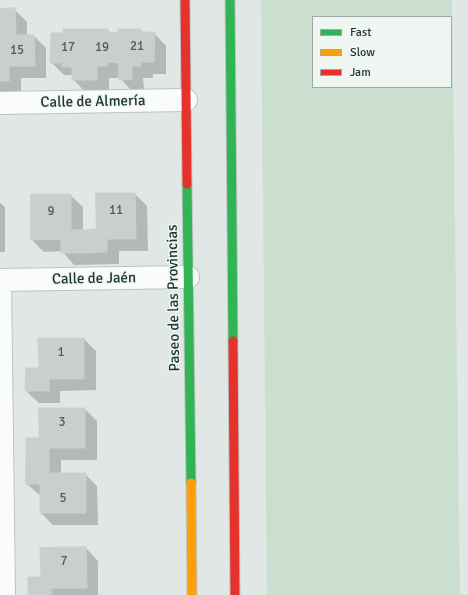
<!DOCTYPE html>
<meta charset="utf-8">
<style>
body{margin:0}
#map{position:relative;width:468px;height:595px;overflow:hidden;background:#e1e7e4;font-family:Signika,sans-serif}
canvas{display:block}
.legend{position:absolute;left:312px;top:16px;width:140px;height:72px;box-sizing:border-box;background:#eff6f2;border:1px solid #9daaa5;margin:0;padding:5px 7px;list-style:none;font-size:12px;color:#213731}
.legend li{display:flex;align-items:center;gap:8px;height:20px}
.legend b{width:20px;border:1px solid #9daaa5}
</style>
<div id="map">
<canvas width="468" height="595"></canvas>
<ul class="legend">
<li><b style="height:5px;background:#30b455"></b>Fast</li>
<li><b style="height:5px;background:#ff9f0a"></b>Slow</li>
<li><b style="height:5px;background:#e5322d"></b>Jam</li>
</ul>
</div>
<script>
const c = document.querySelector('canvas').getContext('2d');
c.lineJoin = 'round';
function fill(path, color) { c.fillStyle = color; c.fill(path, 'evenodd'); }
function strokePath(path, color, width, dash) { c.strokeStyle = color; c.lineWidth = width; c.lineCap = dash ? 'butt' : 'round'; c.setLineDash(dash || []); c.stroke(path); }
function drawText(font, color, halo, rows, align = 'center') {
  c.font = font + ' Signika,sans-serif'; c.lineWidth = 3; c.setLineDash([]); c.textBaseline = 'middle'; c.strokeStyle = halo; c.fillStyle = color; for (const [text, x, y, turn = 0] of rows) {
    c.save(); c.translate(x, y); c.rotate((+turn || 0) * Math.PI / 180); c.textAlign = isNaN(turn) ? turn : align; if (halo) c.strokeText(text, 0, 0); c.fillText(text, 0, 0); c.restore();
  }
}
fill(new Path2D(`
 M261 0H452L460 595H267ZM313 17H451V87H313Z`), '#cbdfd1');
fill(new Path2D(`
 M0 10H15L27 22V36H34L46 48V78H21V92L0 93Z
 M107 30 111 33 141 30 144 33H154L166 46V74H153V78H143L144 91H132L120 78H109V92H85L73 79 72 75H64L51 62Z
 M135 194 147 206 148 251H119V264L74 265 62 251 44 252 32 240 70 195 83 207V231L97 230Z
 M0 203 5 207V252H0Z
 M84 339 96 351V390L60 391V403H39L26 391 40 369Z
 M85 409 97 421V460H61V474H85L97 486 98 525H53L41 513V496L27 484 40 439Z
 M86 548 98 561V595H29L42 578Z`), '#0003');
const building = new Path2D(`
 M15 8 16 35H34L35 66H9V81H0V9Z
 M63 29H85V80H72V67H62V63H50L51 33H63Z
 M85 29H108L107 33 119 32V63L107 62V66H97V80H85Z
 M119 29H141L142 32H155L154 62H141V66H132V79L119 80Z
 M96 193H135L136 239H107V252L84 253V230L96 229Z
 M31 194H71V230H84V253H61V239L31 240Z
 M38 338H84V379H49V391H25L26 368H39Z
 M39 408H85V448H49V461H26V438H39Z
 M26 461H49V473H86V513H40V484H26Z
 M86 547 87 588H51V595H28V577H41L40 548Z`);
fill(building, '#cacfcd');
strokePath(building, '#cad0cd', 1);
const street = new Path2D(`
 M0 103 186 100
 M0 280 188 277
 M0 281 4 595`);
const fast = new Path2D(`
 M230 0 233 341
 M187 184 191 483`);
const slow = new Path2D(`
 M191 483 192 595`);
const jam = new Path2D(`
 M185 0 187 184
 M233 341 235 595`);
strokePath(street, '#bec3c1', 24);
strokePath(fast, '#bec4c1', 11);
strokePath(slow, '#bec4c1', 11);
strokePath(jam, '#bec4c1', 11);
strokePath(street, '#fafbfb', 22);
strokePath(fast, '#30b455', 9);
strokePath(slow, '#ff9f0a', 9);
strokePath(jam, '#e5322d', 9);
drawText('13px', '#4c5e59', null, [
 ["21",137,47],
 ["17",68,48],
 ["19",102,48],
 ["15",17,51],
 ["11",116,211],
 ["9",51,212],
 ["1",61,353],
 ["3",62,423],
 ["5",63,499],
 ["7",64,562]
]);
drawText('15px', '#213731', '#eff6f2', [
 ["Calle de Almería",93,102,-1],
 ["Calle de Jaén",94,279,-1],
 ["Paseo de las Provincias",174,298,-91]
]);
</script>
